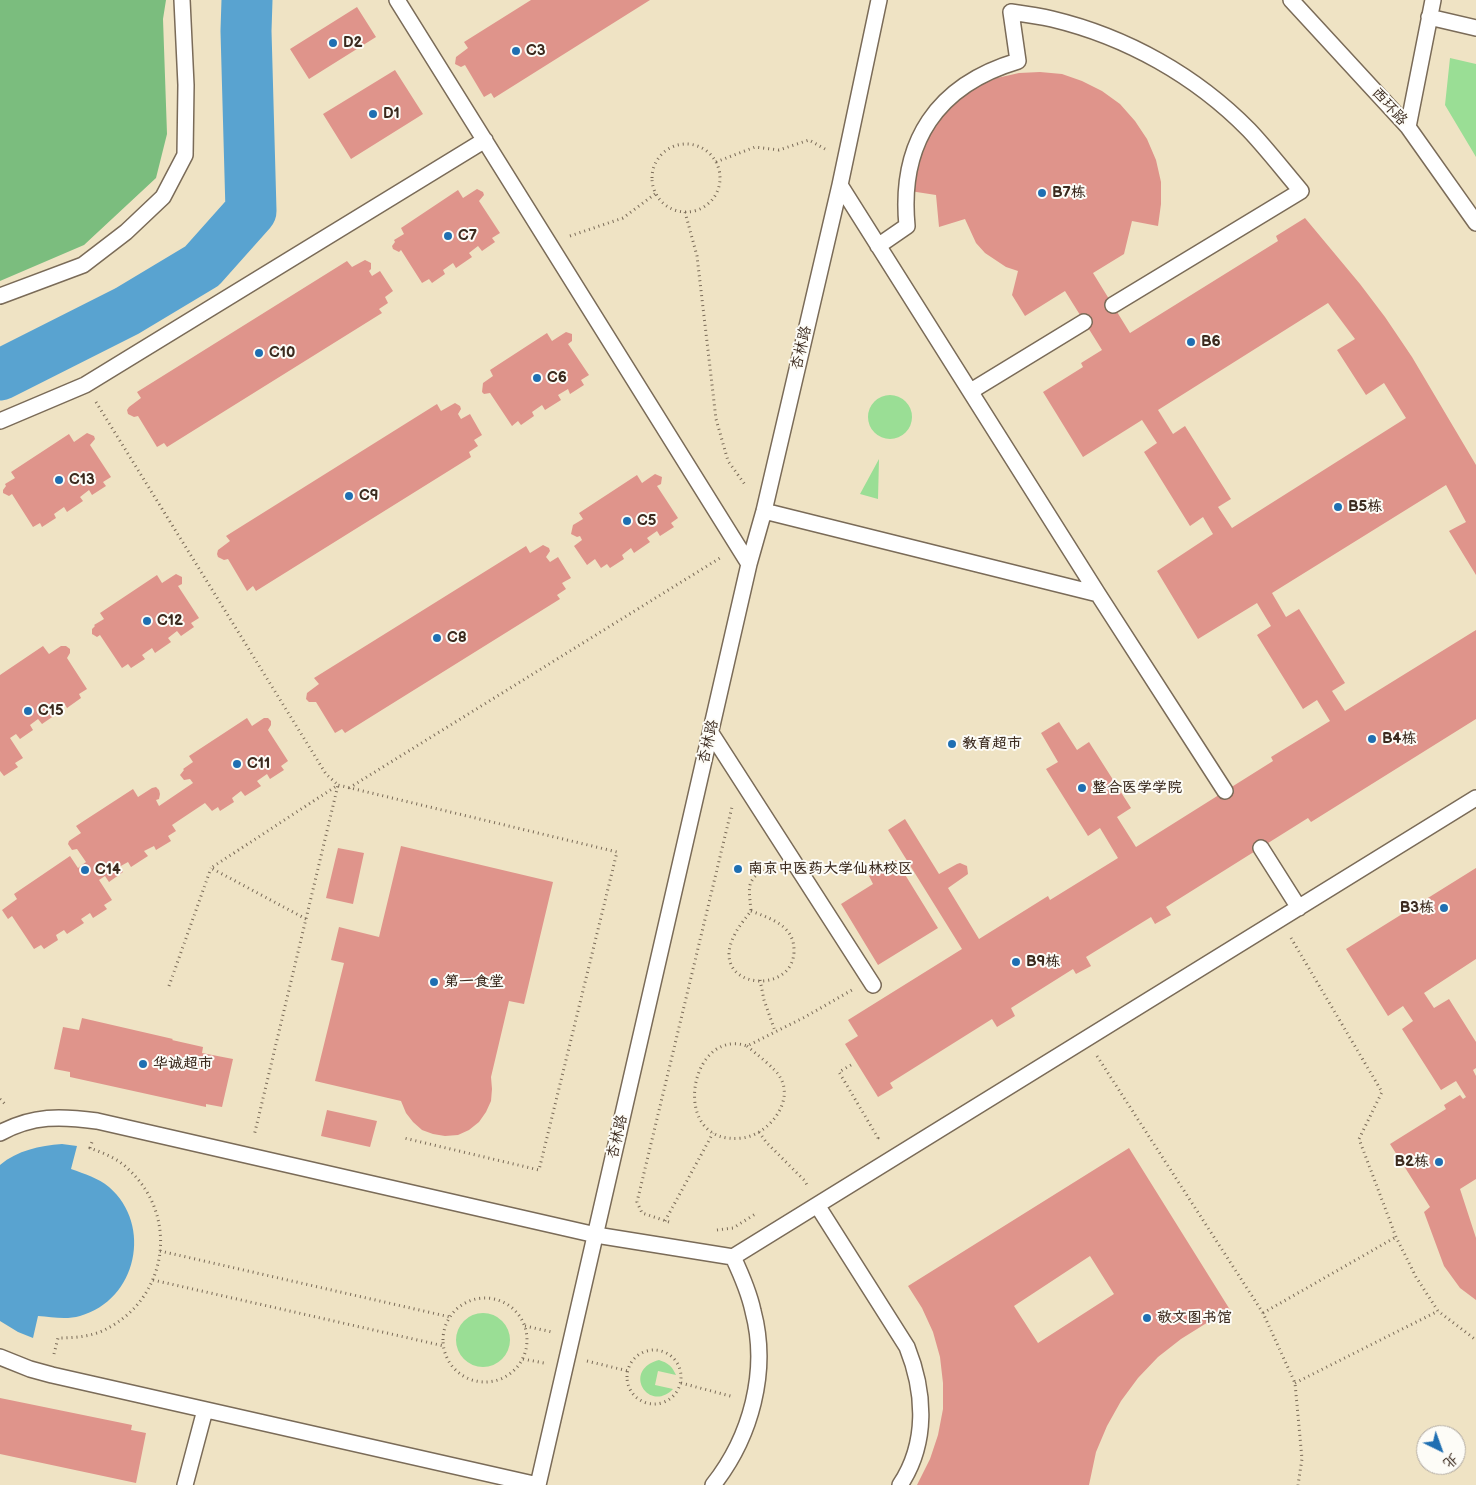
<!DOCTYPE html>
<meta charset="utf-8">
<style>
body{margin:0}
#map{position:relative;width:1476px;height:1485px;overflow:hidden;background:#efe3c4;font-family:"Balsamiq Sans","LXGW WenKai TC",sans-serif}
canvas{display:block}
.north{position:absolute;left:1416px;top:1425px;width:50px;height:50px;box-sizing:border-box;background:#fdfcf7;border:1px solid #afa8a0;border-radius:50%;rotate:138deg;font-size:14px;font-weight:700;line-height:20px;text-align:center;color:#3b2a1e}
.north::after{content:'';display:block;margin:auto;width:18px;height:22px;background:#1f6fb2;clip-path:polygon(50% 0,100% 100%,50% 72%,0 100%)}
</style>
<div id="map">
<canvas width="1476" height="1485"></canvas>
<div class="north">北</div>
</div>
<script>
const c = document.querySelector('canvas').getContext('2d');
c.lineJoin = 'round';
function fill(path, color) { c.fillStyle = color; c.fill(path, 'evenodd'); }
function strokePath(path, color, width, dash) { c.strokeStyle = color; c.lineWidth = width; c.lineCap = dash ? 'butt' : 'round'; c.setLineDash(dash || []); c.stroke(path); }
function drawText(font, color, halo, rows, align = 'center') {
  c.font = font + ' "Balsamiq Sans","LXGW WenKai TC",sans-serif'; c.lineWidth = 4; c.setLineDash([]); c.textBaseline = 'middle'; c.strokeStyle = halo; c.fillStyle = color; for (const [text, x, y, turn = 0] of rows) {
    c.save(); c.translate(x, y); c.rotate((+turn || 0) * Math.PI / 180); c.textAlign = isNaN(turn) ? turn : align; if (halo) c.strokeText(text, 0, 0); c.fillText(text, 0, 0); c.restore();
  }
}
fill(new Path2D(`
 M1450 58 1476 64V157L1445 105Z
 M868 417a22 22 0 1 1 44 0a22 22 0 1 1-44 0Z
 M879 459 878 499 860 494Z
 M456 1340a27 27 0 1 1 54 0a27 27 0 1 1-54 0Z
 M659 1360C668 1363 672 1366 676 1375L658 1371 655 1385 673 1389C649 1414 621 1370 659 1360Z`), '#9ade95');
fill(new Path2D(`
 M0 0H166L163 19 167 134 156 178 84 245 0 281Z`), '#7bbd7e');
fill(new Path2D(`
 M62 1144 77 1146 71 1169C85 1174 98 1178 109 1187 153 1225 137 1300 80 1316 66 1320 52 1317 38 1316L33 1338 18 1332 0 1321V1165C18 1150 39 1146 62 1144Z`), '#59a3d0');
strokePath(new Path2D(`
 M0 375 127 311 202 266 251 211 246 31 247 0`), '#59a3d0', 51);
fill(new Path2D(`
 M531 0H650L494 98 491 93 484 97 465 65 461 67 455 64 456 57 468 48 464 42Z
 M357 7 376 37 309 79 290 49Z
 M395 70 423 114 351 159 323 114Z
 M1040 72 1062 74 1082 81 1102 91 1120 104 1135 121 1147 139 1156 160 1161 182V204L1158 226 1132 221 1124 254 1093 273 1130 333 1278 241 1276 236 1305 218 1360 284 1385 317 1412 357 1476 465V575L1449 531 1466 522 1446 485 1272 593 1286 617 1299 609 1345 683 1332 691 1345 711 1476 630V719L1311 822 1308 818 1166 907 1171 915 1155 924 1151 917 1086 957 1091 966 1076 974 1073 969 1011 1008 1015 1016 997 1027 992 1019 890 1083 893 1088 878 1097 845 1044 858 1036 848 1020 962 949 888 830 905 819 939 874 957 864 960 863 967 866 968 874 948 888 979 939 1048 896 1050 900 1118 858 1100 828 1088 836 1046 769 1058 762 1041 733 1059 722 1077 750 1089 742 1131 808 1117 817 1136 847 1273 761 1271 757 1330 721 1317 700 1303 709 1257 635 1271 626 1257 603 1198 639 1157 571 1213 534 1203 517 1190 526 1144 452 1157 443 1142 420 1083 457 1043 392 1083 367 1081 363 1102 350 1065 291 1025 316 1012 295 1018 271 1006 267 985 253 976 243 965 219 939 227 936 195 910 191 920 149 943 113 959 98 977 86 997 78 1019 73ZM1328 303 1355 339 1337 350 1366 395 1384 383 1406 418 1232 528 1218 507 1231 499 1185 426 1173 434 1158 410Z
 M477 189 483 192 484 195 479 201 500 233 492 238 495 242 482 251 478 246 469 253 472 257 456 268 453 263 443 270 445 274 432 283 429 279 422 283 401 250 399 252 393 249 392 246 395 242 394 240 404 234 401 228 458 190 463 198Z
 M365 260 371 263V269L369 271 372 276 380 271 393 291 385 297 388 303 379 309 382 313 167 447 164 443 157 447 138 416 134 417 128 414 127 410 129 407 141 398 137 392 347 261 352 267Z
 M566 332 572 334V341L568 344 589 375 581 380 584 385 570 394 568 389 558 395 561 400 545 410 542 405 532 412 534 416 521 425 518 421 512 426 490 393 484 394 482 392 483 383 493 376 490 370 547 333 552 341Z
 M455 403 460 406 461 409 458 414 461 419 470 414 482 435 474 440 478 446 469 452 471 457 256 591 253 586 247 591 228 559 224 560 218 557 217 554 218 550 230 541 226 536 437 404 441 411Z
 M87 433 94 436 95 439 90 445 111 477 103 482 106 486 92 495 89 490 80 497 83 501 67 512 64 507 54 514 56 518 42 527 40 523 33 527 12 494 9 496 3 493V490L6 486 5 484 15 478 11 472 69 434 74 442Z
 M655 474 662 477 661 484 657 486 678 518 671 523 674 527 660 536 657 531 647 538 650 542 634 553 631 548 622 555 624 559 610 568 607 564 601 568 595 559 587 565 574 546 582 540 580 536 577 537 571 534 573 525 583 519 579 513 637 475 642 483Z
 M543 545 549 548 550 551 546 557 550 562 558 557 571 578 562 583 566 589 557 595 560 599 345 733 342 729 335 733 316 702H309L306 699 307 693 319 684 314 678 526 546 530 553Z
 M176 574 182 577V584L178 586 199 618 191 623 194 627 181 636 177 631 168 638 171 642 155 653 152 648 142 655 145 659 131 668 128 664 122 668 100 635 97 637 92 634V629L95 626 94 625 104 619 100 613 157 575 162 583Z
 M43 646 49 654 61 646H66L70 649V653L67 658 87 689 79 694 81 698 67 708 64 703 55 709 58 713 42 724 38 719 30 725 33 730 20 739 16 734 10 738 23 758 15 763 18 767 4 776 0 771V675Z
 M247 718 252 726 264 718H268L271 721V725L268 730 288 761 281 766 284 770 270 779 267 774 257 781 261 786 245 796 241 791 232 798 234 802 220 811 218 807 212 811 205 803 172 825 176 831 168 836 171 841 156 850 154 846 144 851 148 856 131 867 128 862 119 867 123 872 109 882 105 876 99 880 112 900 104 905 107 909 93 918 90 913 81 919 84 923 67 934 64 930 56 935 58 940 44 949 41 945 34 949 12 916 8 919 2 910 17 899 14 894 70 856 78 868 86 862 77 849 72 850 68 844 69 841 81 833 76 826 133 789 138 797 152 788 156 787 159 790 160 794 159 799 156 800 159 806 193 783 190 779 184 780 180 775 184 770 183 769 193 762 189 756Z
 M401 846 553 882 524 1004 509 1001 491 1077 492 1089 491 1101 486 1112 479 1122 469 1130 458 1135 445 1136 433 1134 422 1130 413 1122 406 1113 401 1101 315 1081 344 963 331 960 339 927 379 937Z
 M338 848 364 853 353 904 326 898Z
 M896 860 938 928 878 965 841 904 873 884 869 876Z
 M1476 868V959L1424 993 1434 1008 1449 999 1476 1042V1068L1473 1070 1476 1076V1179L1460 1189 1476 1238V1300L1460 1288 1444 1266 1424 1212 1430 1207 1390 1144 1446 1109 1444 1105 1460 1095 1463 1099 1466 1097 1456 1081 1441 1090 1402 1029 1413 1021 1403 1006 1388 1016 1346 949Z
 M82 1018 173 1039 172 1040 203 1047 202 1053 233 1059 222 1107 206 1104V1107L70 1077V1072L54 1069 63 1027 79 1030Z
 M327 1110 377 1121 370 1147 321 1136Z
 M1129 1148 1232 1313 1205 1324 1181 1339 1158 1357 1138 1378 1121 1401 1107 1426 1096 1452 1089 1485H917L930 1459 938 1435 943 1409V1383L940 1357 933 1332 922 1308 908 1286ZM1090 1256 1114 1294 1038 1343 1014 1306Z
 M0 1398 132 1425 131 1430 146 1433 136 1483 0 1454Z`), '#df948b');
const service = new Path2D(`
 M397 0 749 564
 M1291 0 1408 127 1476 223
 M1429 17 1476 28
 M1408 127 1433 0
 M840 185 1098 594 1225 791
 M878 246 907 226C899 142 937 85 1018 61L1011 12C1025 14 1039 16 1052 19 1127 37 1196 76 1249 130 1267 149 1284 171 1301 191L1113 305
 M0 296 83 265 126 232 163 197 185 155 186 85 182 0
 M971 391 1084 322
 M0 421 85 385 485 140
 M764 511 1098 594
 M711 733 873 985
 M1261 848 1299 908
 M0 1133C33 1115 61 1116 97 1121L596 1235 733 1257 1476 798
 M817 1205 907 1347C925 1392 928 1443 900 1485
 M0 1357 30 1369 52 1375 538 1485
 M185 1485 205 1410
 M538 1485 749 564 764 511 840 185 879 0
 M713 1485C751 1437 769 1371 753 1311 749 1292 741 1274 733 1257`);
strokePath(service, '#7a6b58', 18);
strokePath(new Path2D(`
 M652 178a34 34 0 1 1 68 0a34 34 0 1 1-68 0Z
 M716 162 755 147 779 150 809 140 825 149
 M685 212 697 256 716 419 728 461 746 486
 M570 236 623 218 655 194
 M96 402 326 774 338 785 254 1136
 M349 788 720 558
 M751 911C772 919 795 926 794 952 792 997 708 988 734 936 738 927 745 919 751 911 748 880 747 883 770 863
 M306 919 211 868 338 785 617 852 539 1170 404 1138
 M1291 938 1382 1092 1359 1139 1396 1237 1416 1277 1438 1311 1476 1340
 M760 980 764 1000 775 1031
 M169 986 211 868
 M747 1046C755 1053 776 1069 780 1077 795 1102 768 1135 742 1138 668 1147 689 1026 747 1046L805 1017 852 990
 M1097 1056 1263 1313 1295 1383 1302 1459 1298 1485
 M851 1065 839 1072 878 1138 875 1141
 M0 1099 7 1106
 M759 1132 766 1142 805 1181 807 1185
 M665 1221 713 1133
 M669 1222 642 1213 637 1202 732 807
 M717 1230 733 1228 757 1213
 M160 1251 450 1317
 M153 1280 444 1346
 M443 1340a42 42 0 1 1 84 0a42 42 0 1 1-84 0Z
 M1263 1313 1396 1237
 M525 1326 552 1332
 M627 1377a27 27 0 1 1 54 0a27 27 0 1 1-54 0Z
 M54 1354 58 1338C72 1338 86 1337 100 1332 167 1303 182 1217 127 1168 117 1158 103 1153 90 1148L92 1142
 M523 1359 544 1363
 M587 1361 628 1371
 M681 1383 734 1397
 M1295 1383 1438 1311`), '#7a6b58', 3, [1, 4]);
strokePath(service, '#fff', 15);
for (const [x, y, r, color] of [
 [333,43,5,"#1f6fb2"],
 [516,51,5,"#1f6fb2"],
 [373,114,5,"#1f6fb2"],
 [1042,193,5,"#1f6fb2"],
 [448,236,5,"#1f6fb2"],
 [1191,342,5,"#1f6fb2"],
 [259,353,5,"#1f6fb2"],
 [537,378,5,"#1f6fb2"],
 [59,480,5,"#1f6fb2"],
 [349,496,5,"#1f6fb2"],
 [1338,507,5,"#1f6fb2"],
 [627,521,5,"#1f6fb2"],
 [147,621,5,"#1f6fb2"],
 [437,638,5,"#1f6fb2"],
 [28,711,5,"#1f6fb2"],
 [1372,739,5,"#1f6fb2"],
 [952,744,5,"#1f6fb2"],
 [237,764,5,"#1f6fb2"],
 [1082,788,5,"#1f6fb2"],
 [738,869,5,"#1f6fb2"],
 [85,870,5,"#1f6fb2"],
 [1444,908,5,"#1f6fb2"],
 [1016,962,5,"#1f6fb2"],
 [434,982,5,"#1f6fb2"],
 [143,1064,5,"#1f6fb2"],
 [1439,1162,5,"#1f6fb2"],
 [1147,1318,5,"#1f6fb2"]
]) { const dot = new Path2D(); dot.arc(x, y, r, 0, 2 * Math.PI); c.fillStyle = color; c.fill(dot); strokePath(dot, '#fdfcf7', 2); }
drawText('bold 15px', '#3b2a1e', '#fdfcf7', [
 ["D2",343,43],
 ["C3",526,51],
 ["D1",383,114],
 ["B7栋",1052,193],
 ["C7",458,236],
 ["B6",1201,342],
 ["C10",269,353],
 ["C6",547,378],
 ["C13",69,480],
 ["C9",359,496],
 ["B5栋",1348,507],
 ["C5",637,521],
 ["C12",157,621],
 ["C8",447,638],
 ["C15",38,711],
 ["B4栋",1382,739],
 ["教育超市",962,744],
 ["C11",247,764],
 ["整合医学学院",1092,788],
 ["南京中医药大学仙林校区",748,869],
 ["C14",95,870],
 ["B3栋",1434,908,"right"],
 ["B9栋",1026,962],
 ["第一食堂",444,982],
 ["华诚超市",153,1064],
 ["B2栋",1429,1162,"right"],
 ["敬文图书馆",1157,1318]
], 'left');
drawText('15px', '#3b2a1e', '#fdfcf7', [
 ["西环路",1389,107,48],
 ["杏林路",802,348,-77],
 ["杏林路",709,742,-77],
 ["杏林路",618,1137,-77]
]);
</script>
